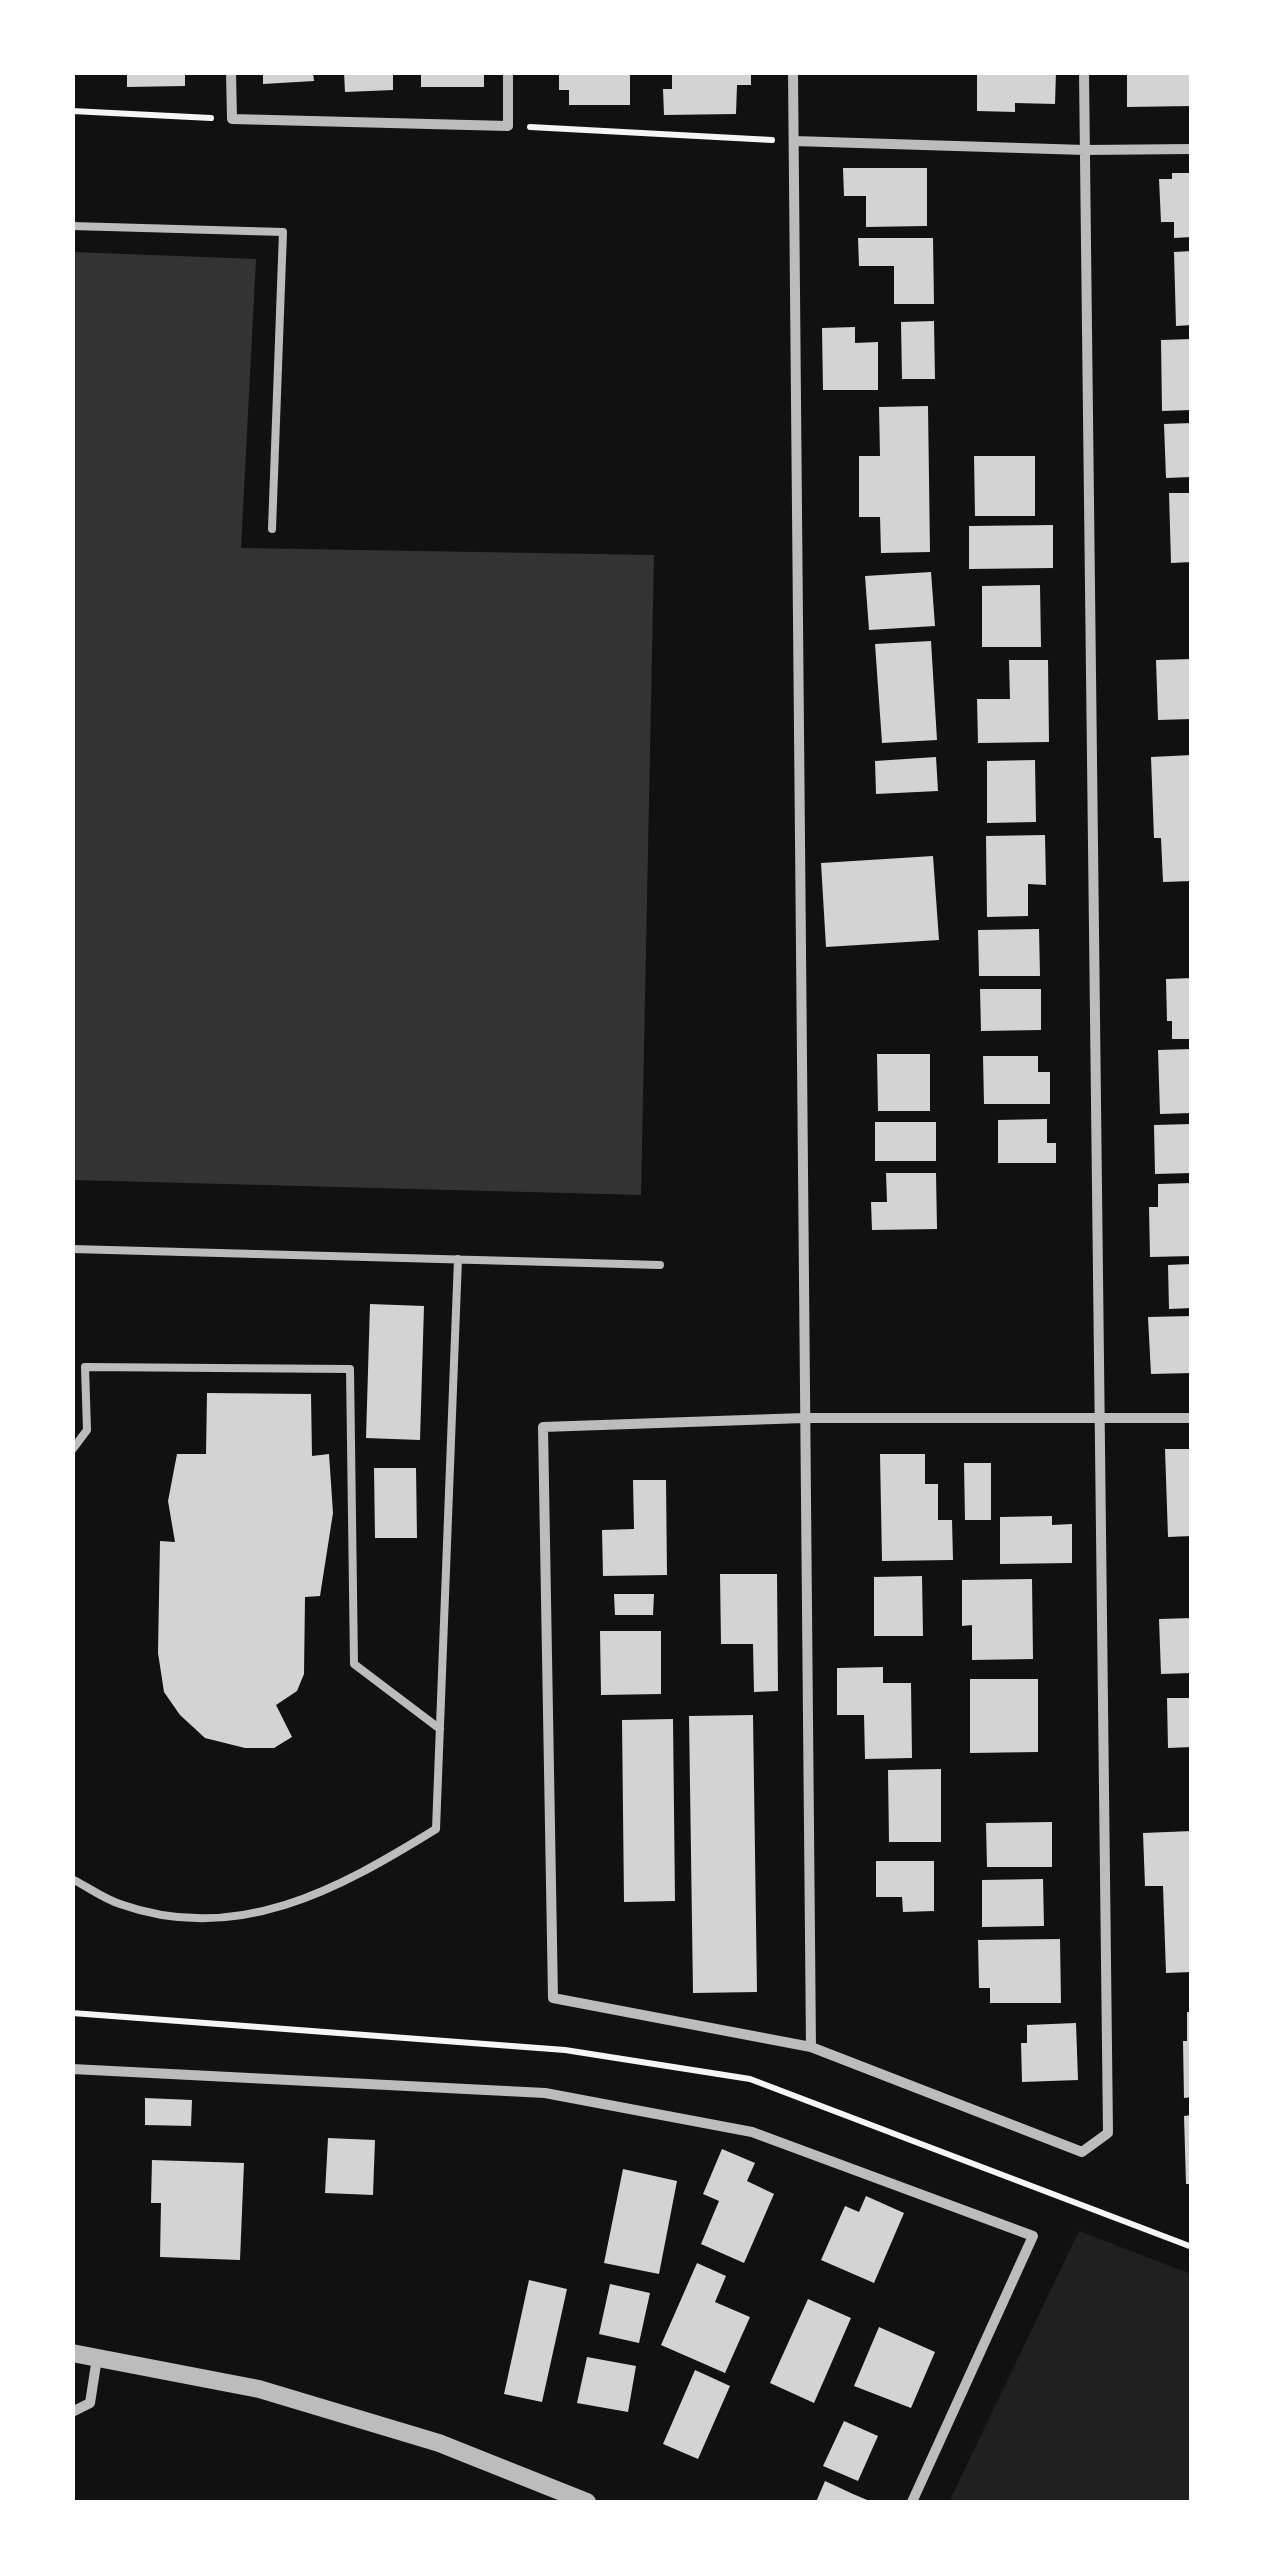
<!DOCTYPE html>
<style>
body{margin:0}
#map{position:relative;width:1264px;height:2575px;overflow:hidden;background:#111;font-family:"Times New Roman",serif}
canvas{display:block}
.frame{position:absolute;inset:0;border:75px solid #fff;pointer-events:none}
</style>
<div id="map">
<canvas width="1264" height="2575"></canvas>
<div class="frame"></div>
</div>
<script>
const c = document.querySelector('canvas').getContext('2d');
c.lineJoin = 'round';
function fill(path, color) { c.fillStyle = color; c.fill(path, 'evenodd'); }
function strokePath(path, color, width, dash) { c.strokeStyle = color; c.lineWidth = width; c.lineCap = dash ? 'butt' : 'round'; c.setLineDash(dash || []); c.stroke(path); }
fill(new Path2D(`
 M1079 2231 1191 2274V2502H949Z`), '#202020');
fill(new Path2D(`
 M73 252 256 259 241 548 654 555 641 1195 73 1180Z`), '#333');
fill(new Path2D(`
 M127 72H185V86L127 87Z
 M263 72H313L314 81 263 84Z
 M344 72H393V90L345 92Z
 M421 72H484V87H421Z
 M559 72H630V105H569V90H559Z
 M672 72H751V85H737L736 114 664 115 663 89H672Z
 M977 72H1056L1055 104 1015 103V112L977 111Z
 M1127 72H1192V106L1127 107Z
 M843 168H927V226L866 227V196H844Z
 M1172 173H1192V237L1174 238V222H1161L1159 179H1172Z
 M858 238H933L934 304H894V266H859Z
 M1192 251V325L1176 326 1174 252Z
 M934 321 935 379H902L901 322Z
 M855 327V343L878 342V390H823L822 328Z
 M1192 339V410L1162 411 1161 340Z
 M928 406 930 552 881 553 880 517H859V456H880L879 407Z
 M1192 423V477L1166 478 1164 424Z
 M974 456H1035V516H975Z
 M1169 493H1192V562L1171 563Z
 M1053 525V568L969 569V526Z
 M931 572 935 626 869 630 865 576Z
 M1040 585 1041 647H982V586Z
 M931 641 937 740 882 743 875 644Z
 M1192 659V719L1158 720 1156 660Z
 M1009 660H1048L1049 742 978 743 977 699H1010Z
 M1192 755V881L1163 882 1161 838H1154L1151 757Z
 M936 757 938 791 876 794 875 761Z
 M1035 760 1036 822 987 823V761Z
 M1045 835 1046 885 1028 884V916L987 917 986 836Z
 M933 856 939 940 826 947 821 863Z
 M1039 929 1040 976H979L978 930Z
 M1192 978V1039H1172V1021H1167L1166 979Z
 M980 989H1041V1030L981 1031Z
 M1192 1049V1113L1160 1114 1158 1050Z
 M877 1054H930V1111H878Z
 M983 1056H1038V1072H1050V1104H984Z
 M1047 1119V1143H1056V1163H998V1120Z
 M875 1122H936V1161H875Z
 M1192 1124V1173L1155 1174 1154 1125Z
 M886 1173H936L937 1229 872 1230 871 1202H887Z
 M1192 1183V1256L1150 1257 1149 1207H1158V1184Z
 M1192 1264V1308L1169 1309 1168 1265Z
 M370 1304 424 1306 420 1440 366 1438Z
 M1192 1316V1373L1151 1374 1148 1317Z
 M207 1393 311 1394 312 1456 329 1454 333 1513 320 1596 305 1597 304 1674 297 1691 276 1705 292 1737 274 1748H245L205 1738 180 1715 164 1692 158 1653 160 1541 175 1542 168 1501 177 1454H206Z
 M1165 1449H1192V1536L1168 1537Z
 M880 1454H925V1484H938V1520H952L953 1560 882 1561Z
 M964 1463H991V1520H965Z
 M374 1468H416L417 1538H375Z
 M633 1480H666L667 1575 603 1576 602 1530 634 1529Z
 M1052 1516V1525L1072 1524V1563L1000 1564V1517Z
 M720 1574H777L778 1691 754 1692 753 1644H721Z
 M922 1576 923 1636H874V1577Z
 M1032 1579 1033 1659 972 1660V1625L962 1626V1580Z
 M614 1594H654L653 1615H615Z
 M1192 1618V1673L1161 1674 1159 1619Z
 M600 1631H661V1694L601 1695Z
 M883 1667V1683H911L912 1758 865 1759 864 1715H837V1668Z
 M970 1679H1038V1752L970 1753Z
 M1167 1698H1192V1747L1168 1748Z
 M753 1715 757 1992 693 1993 689 1716Z
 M673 1719 675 1901 624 1902 622 1720Z
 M941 1769V1842H889L888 1770Z
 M1052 1822V1867H987L986 1823Z
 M1192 1831V1972L1166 1973 1163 1886H1145L1143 1833Z
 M876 1861H934V1911L903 1912 902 1897H876Z
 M1043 1879 1044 1926 982 1927V1880Z
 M1060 1939 1061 2003H990V1988H979L978 1940Z
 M1187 2012H1192V2097L1184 2098 1183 2041H1187Z
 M1076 2023 1078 2080 1022 2082 1021 2043H1027V2025Z
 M145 2098 192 2100 191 2126 145 2125Z
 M1192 2115V2184H1186L1184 2116Z
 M328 2138 375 2140 373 2195 325 2193Z
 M722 2149 755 2163 747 2181 774 2194 744 2263 701 2244 719 2201 703 2194Z
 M152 2160 244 2163 240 2260 160 2257 161 2203H151Z
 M623 2169 677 2181 659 2274 604 2263Z
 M866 2196 904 2213 874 2283 821 2260 845 2206 859 2212Z
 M697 2263 726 2276 715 2302 750 2317 725 2373 661 2345Z
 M529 2280 567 2289 542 2402 504 2394Z
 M610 2284 650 2293 639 2343 599 2334Z
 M808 2299 851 2318 814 2403 770 2383Z
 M879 2327 935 2352 911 2408 854 2386Z
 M587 2357 636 2366 628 2412 577 2403Z
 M695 2370 730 2386 698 2459 663 2444Z
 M844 2421 878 2436 858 2481 823 2466Z
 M825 2481 853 2494 872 2502H816Z`), '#d3d3d3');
strokePath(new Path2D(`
 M72 111 211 118
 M530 127 772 140
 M72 2013 565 2050 750 2079 1192 2247`), '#f5f5f5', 6);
strokePath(new Path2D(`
 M72 226 283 232 272 529
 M72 1249 660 1265
 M72 1450 87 1430 85 1367 350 1369 354 1664 440 1729
 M72 1879C88 1887 104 1899 120 1904 237 1946 339 1889 436 1829L458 1259`), '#bcbcbc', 8);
strokePath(new Path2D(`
 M231 72 232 119 508 126V72
 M793 72 811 2047
 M1084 72 1108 2133 1082 2152 811 2047 553 1998 543 1427 804 1418H1192
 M794 141 1085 150 1192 149
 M72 2069 545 2093 752 2132 1033 2236 912 2502
 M72 2412 90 2403 97 2358`), '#bcbcbc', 10);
strokePath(new Path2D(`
 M72 2353 259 2389 439 2443 587 2502`), '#bcbcbc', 18);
</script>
